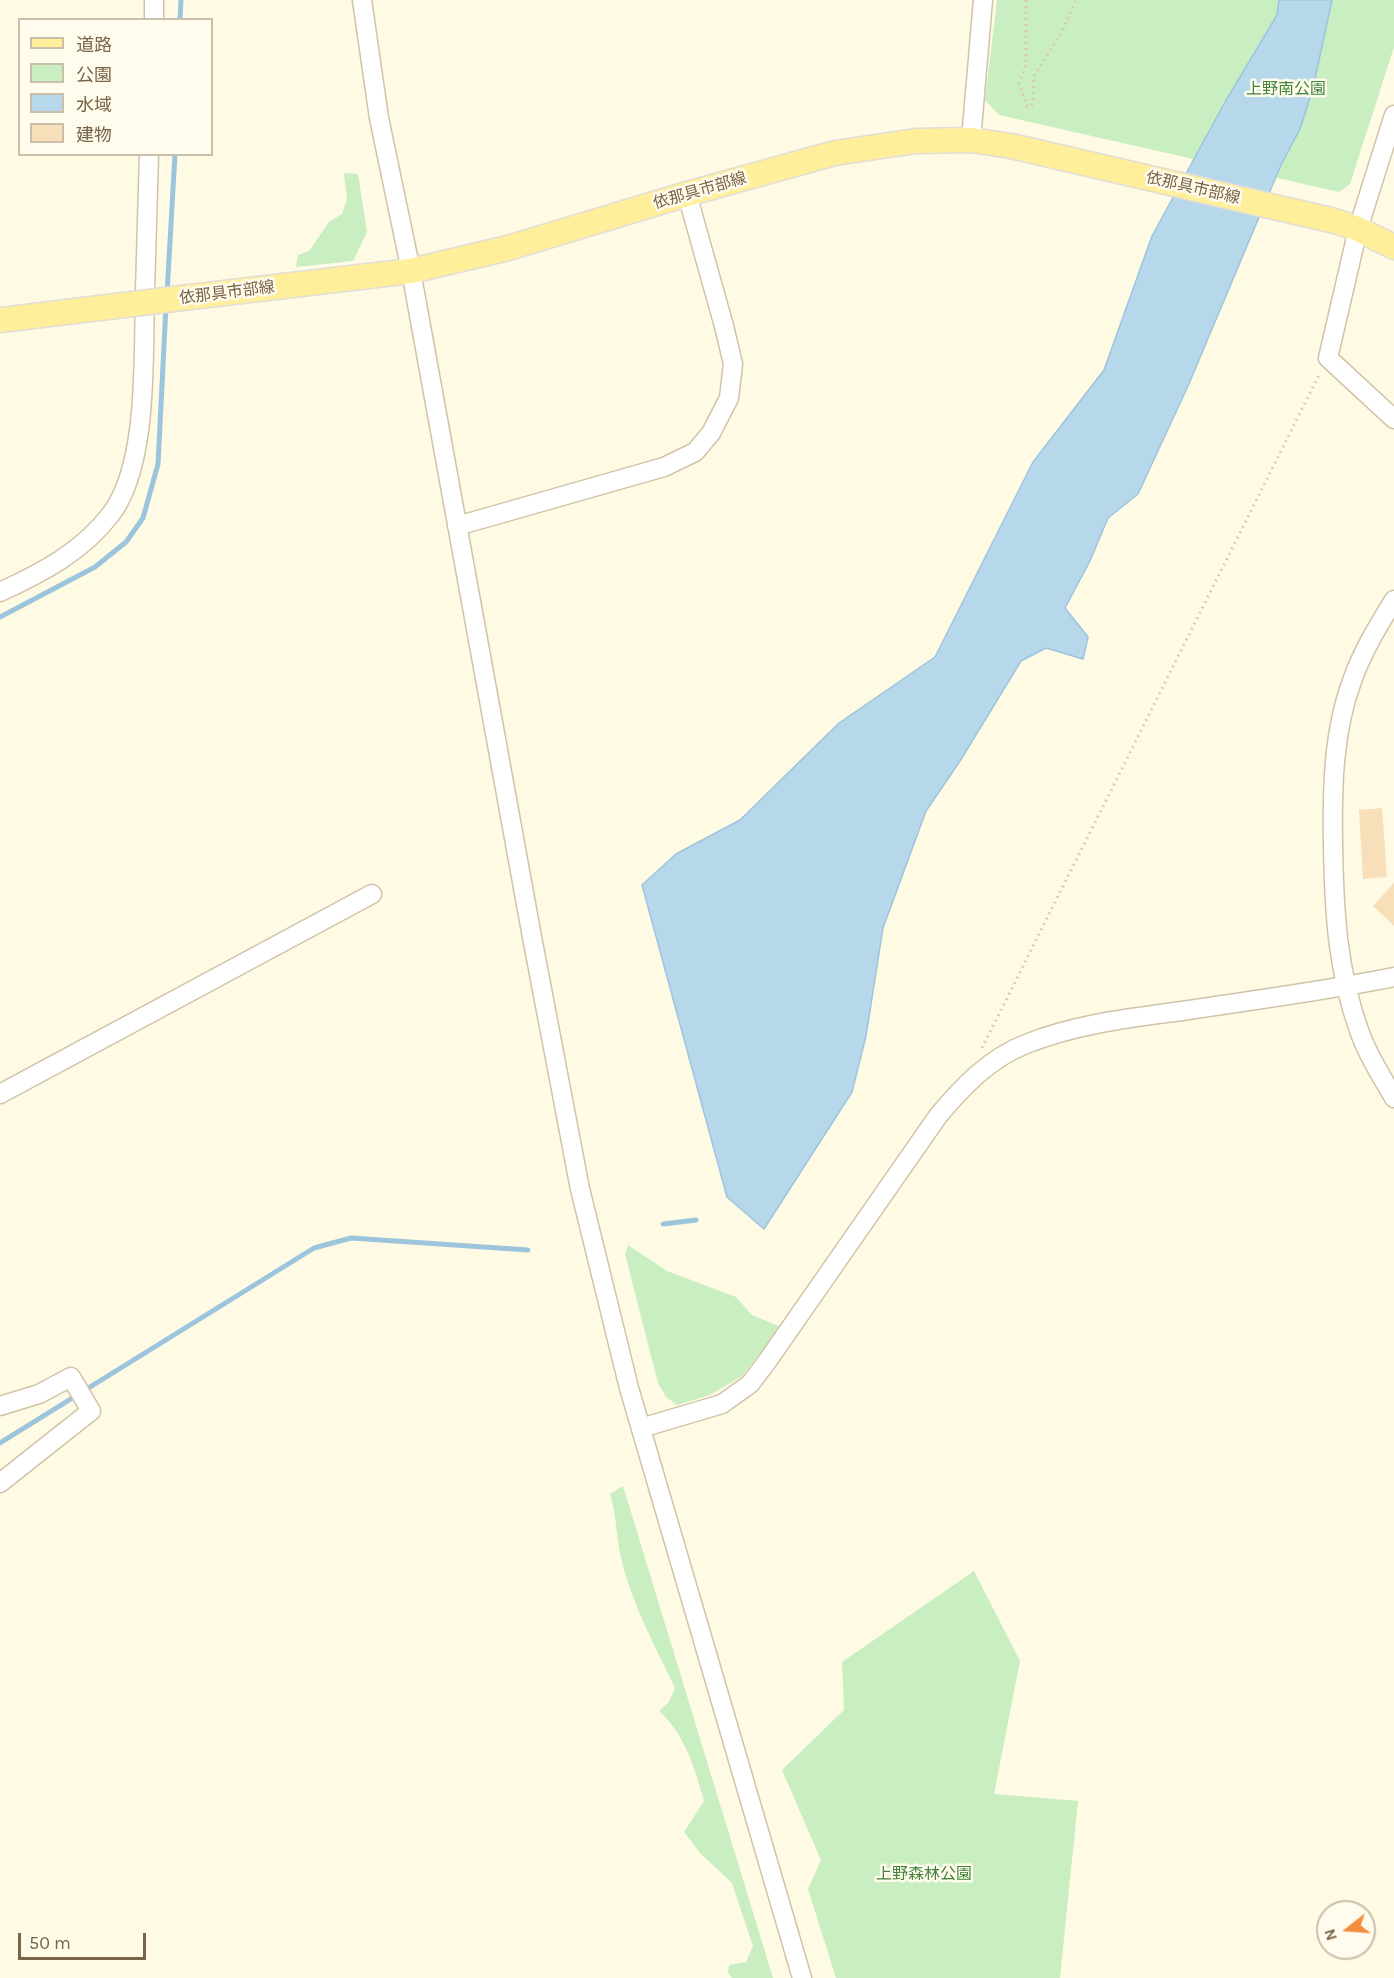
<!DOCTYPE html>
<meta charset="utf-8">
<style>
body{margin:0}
#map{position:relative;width:1394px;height:1978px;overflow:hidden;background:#fefae4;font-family:Karla,"Noto Sans JP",sans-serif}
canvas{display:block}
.legend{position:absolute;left:18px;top:18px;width:195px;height:138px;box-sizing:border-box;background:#fffced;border:2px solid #cabfab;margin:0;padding:8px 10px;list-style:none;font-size:18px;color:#7a6447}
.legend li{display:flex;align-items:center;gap:12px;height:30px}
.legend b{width:30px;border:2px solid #cabfab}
.north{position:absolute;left:1316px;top:1900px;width:60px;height:60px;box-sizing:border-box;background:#fffced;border:2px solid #cabfab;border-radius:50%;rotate:253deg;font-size:16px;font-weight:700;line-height:24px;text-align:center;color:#7a6447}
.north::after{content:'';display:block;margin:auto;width:21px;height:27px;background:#f48e3e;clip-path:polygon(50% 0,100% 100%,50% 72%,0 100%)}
.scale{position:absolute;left:18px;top:1933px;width:128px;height:27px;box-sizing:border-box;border:3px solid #7a6447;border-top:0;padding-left:8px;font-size:18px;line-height:21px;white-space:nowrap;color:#7a6447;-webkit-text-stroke:4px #fffced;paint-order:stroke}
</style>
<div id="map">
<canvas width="1394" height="1978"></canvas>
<ul class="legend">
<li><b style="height:8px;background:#ffef9b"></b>道路</li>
<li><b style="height:16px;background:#c9eec1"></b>公園</li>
<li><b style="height:16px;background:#b7d8ea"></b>水域</li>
<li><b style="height:16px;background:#f7dfb9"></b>建物</li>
</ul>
<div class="north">N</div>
<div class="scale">50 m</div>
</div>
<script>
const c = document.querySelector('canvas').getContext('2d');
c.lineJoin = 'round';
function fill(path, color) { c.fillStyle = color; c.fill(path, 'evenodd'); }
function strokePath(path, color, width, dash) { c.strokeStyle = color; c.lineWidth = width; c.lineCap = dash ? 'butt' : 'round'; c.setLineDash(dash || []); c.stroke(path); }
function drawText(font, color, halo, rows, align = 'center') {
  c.font = font + ' Karla,"Noto Sans JP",sans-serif'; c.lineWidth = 5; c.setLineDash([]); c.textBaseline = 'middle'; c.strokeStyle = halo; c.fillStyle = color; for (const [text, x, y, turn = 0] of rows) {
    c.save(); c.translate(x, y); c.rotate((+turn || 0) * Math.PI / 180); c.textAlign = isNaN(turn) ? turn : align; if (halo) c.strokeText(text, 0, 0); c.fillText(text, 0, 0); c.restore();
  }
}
fill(new Path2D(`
 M997 0H1394V47L1350 184 1339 192 999 115 985 100Z
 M344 173 358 174 367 232 353 261 296 267 298 255 309 251 329 222 342 214 347 200Z
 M628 1245 667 1271 736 1297 752 1315 781 1327 742 1376 710 1395 677 1405 666 1397 658 1383 625 1254Z
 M623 1486 773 1978H732L728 1973 729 1965 746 1962 753 1946 732 1883 700 1853 684 1832 704 1801C695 1769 685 1734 659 1711L669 1702 675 1688C655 1646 632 1604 621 1558 616 1536 617 1517 610 1494Z
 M974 1571 1020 1661 994 1794 1078 1801 1060 1978H836L808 1889 821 1860 782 1770 844 1710 842 1662Z`), '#c9eec1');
const water = new Path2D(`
 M1279 0H1332L1313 88 1300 129 1281 165 1188 386 1138 494 1108 518 1090 561 1065 608 1088 637 1083 659 1046 648 1021 661 960 761 926 811 883 928 866 1036 852 1092 764 1229 727 1197 642 885 676 854 740 820 839 723 935 657 1033 462 1104 370 1152 236 1225 102 1277 15Z`);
fill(water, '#b7d8ea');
strokePath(water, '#9cc5dd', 1.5);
strokePath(new Path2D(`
 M180 20 181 0
 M167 294 175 154
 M0 617 95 567 126 542 143 518 158 464 166 306
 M663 1224 696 1220
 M0 1443 314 1248 351 1238 528 1250`), '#9cc5dd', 5);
fill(new Path2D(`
 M1382 808 1387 877 1363 879 1359 810Z
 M1394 883V926L1373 906Z`), '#f7dfb9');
const minor = new Path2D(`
 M362 0 379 118 411 271 532 937 580 1189 629 1388 802 1978
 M154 20V0
 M1394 115 1358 229 1328 358 1394 419
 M971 140 983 0
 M457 526 664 467 695 452 711 433 729 398 733 364 724 326 687 194
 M0 592C42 573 83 551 111 514 149 464 143 354 145 291 146 246 148 200 149 154
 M1394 600C1378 626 1362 652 1352 681 1333 732 1332 790 1333 844 1334 909 1337 971 1360 1033 1368 1056 1382 1077 1394 1098
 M0 1094 372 894
 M0 1406 39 1394 71 1377 91 1411 0 1483
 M641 1428 722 1404 750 1384 766 1363 938 1116C962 1087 990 1058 1026 1044 1076 1024 1129 1018 1182 1011 1253 1000 1324 991 1394 977`);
const major = new Path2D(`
 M182 298 411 271 508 248 687 194 835 153 916 141 971 140 1011 146 1335 221 1358 229 1394 247
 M0 320 124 305`);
strokePath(minor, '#d1c3a9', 21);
strokePath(major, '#e2ddd7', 27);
strokePath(new Path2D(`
 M1026 0V65L1019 83 1027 106 1030 107 1033 102 1034 76 1062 31 1076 0
 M982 1048 1320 373`), '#dcc39c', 3, [1.5, 4.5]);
strokePath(minor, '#fff', 18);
strokePath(major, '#ffef9b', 24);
const majorBridge = new Path2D(`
 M124 305 182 298`);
strokePath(majorBridge, '#e2ddd7', 27, []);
strokePath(majorBridge, '#ffef9b', 24);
drawText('16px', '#42823d', '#fffced', [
 ["上野南公園",1286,89],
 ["上野森林公園",924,1874]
]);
drawText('16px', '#7a6447', '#fffced', [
 ["依那具市部線",1193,188,13],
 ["依那具市部線",700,191,-16],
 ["依那具市部線",227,293,-7]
]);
</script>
